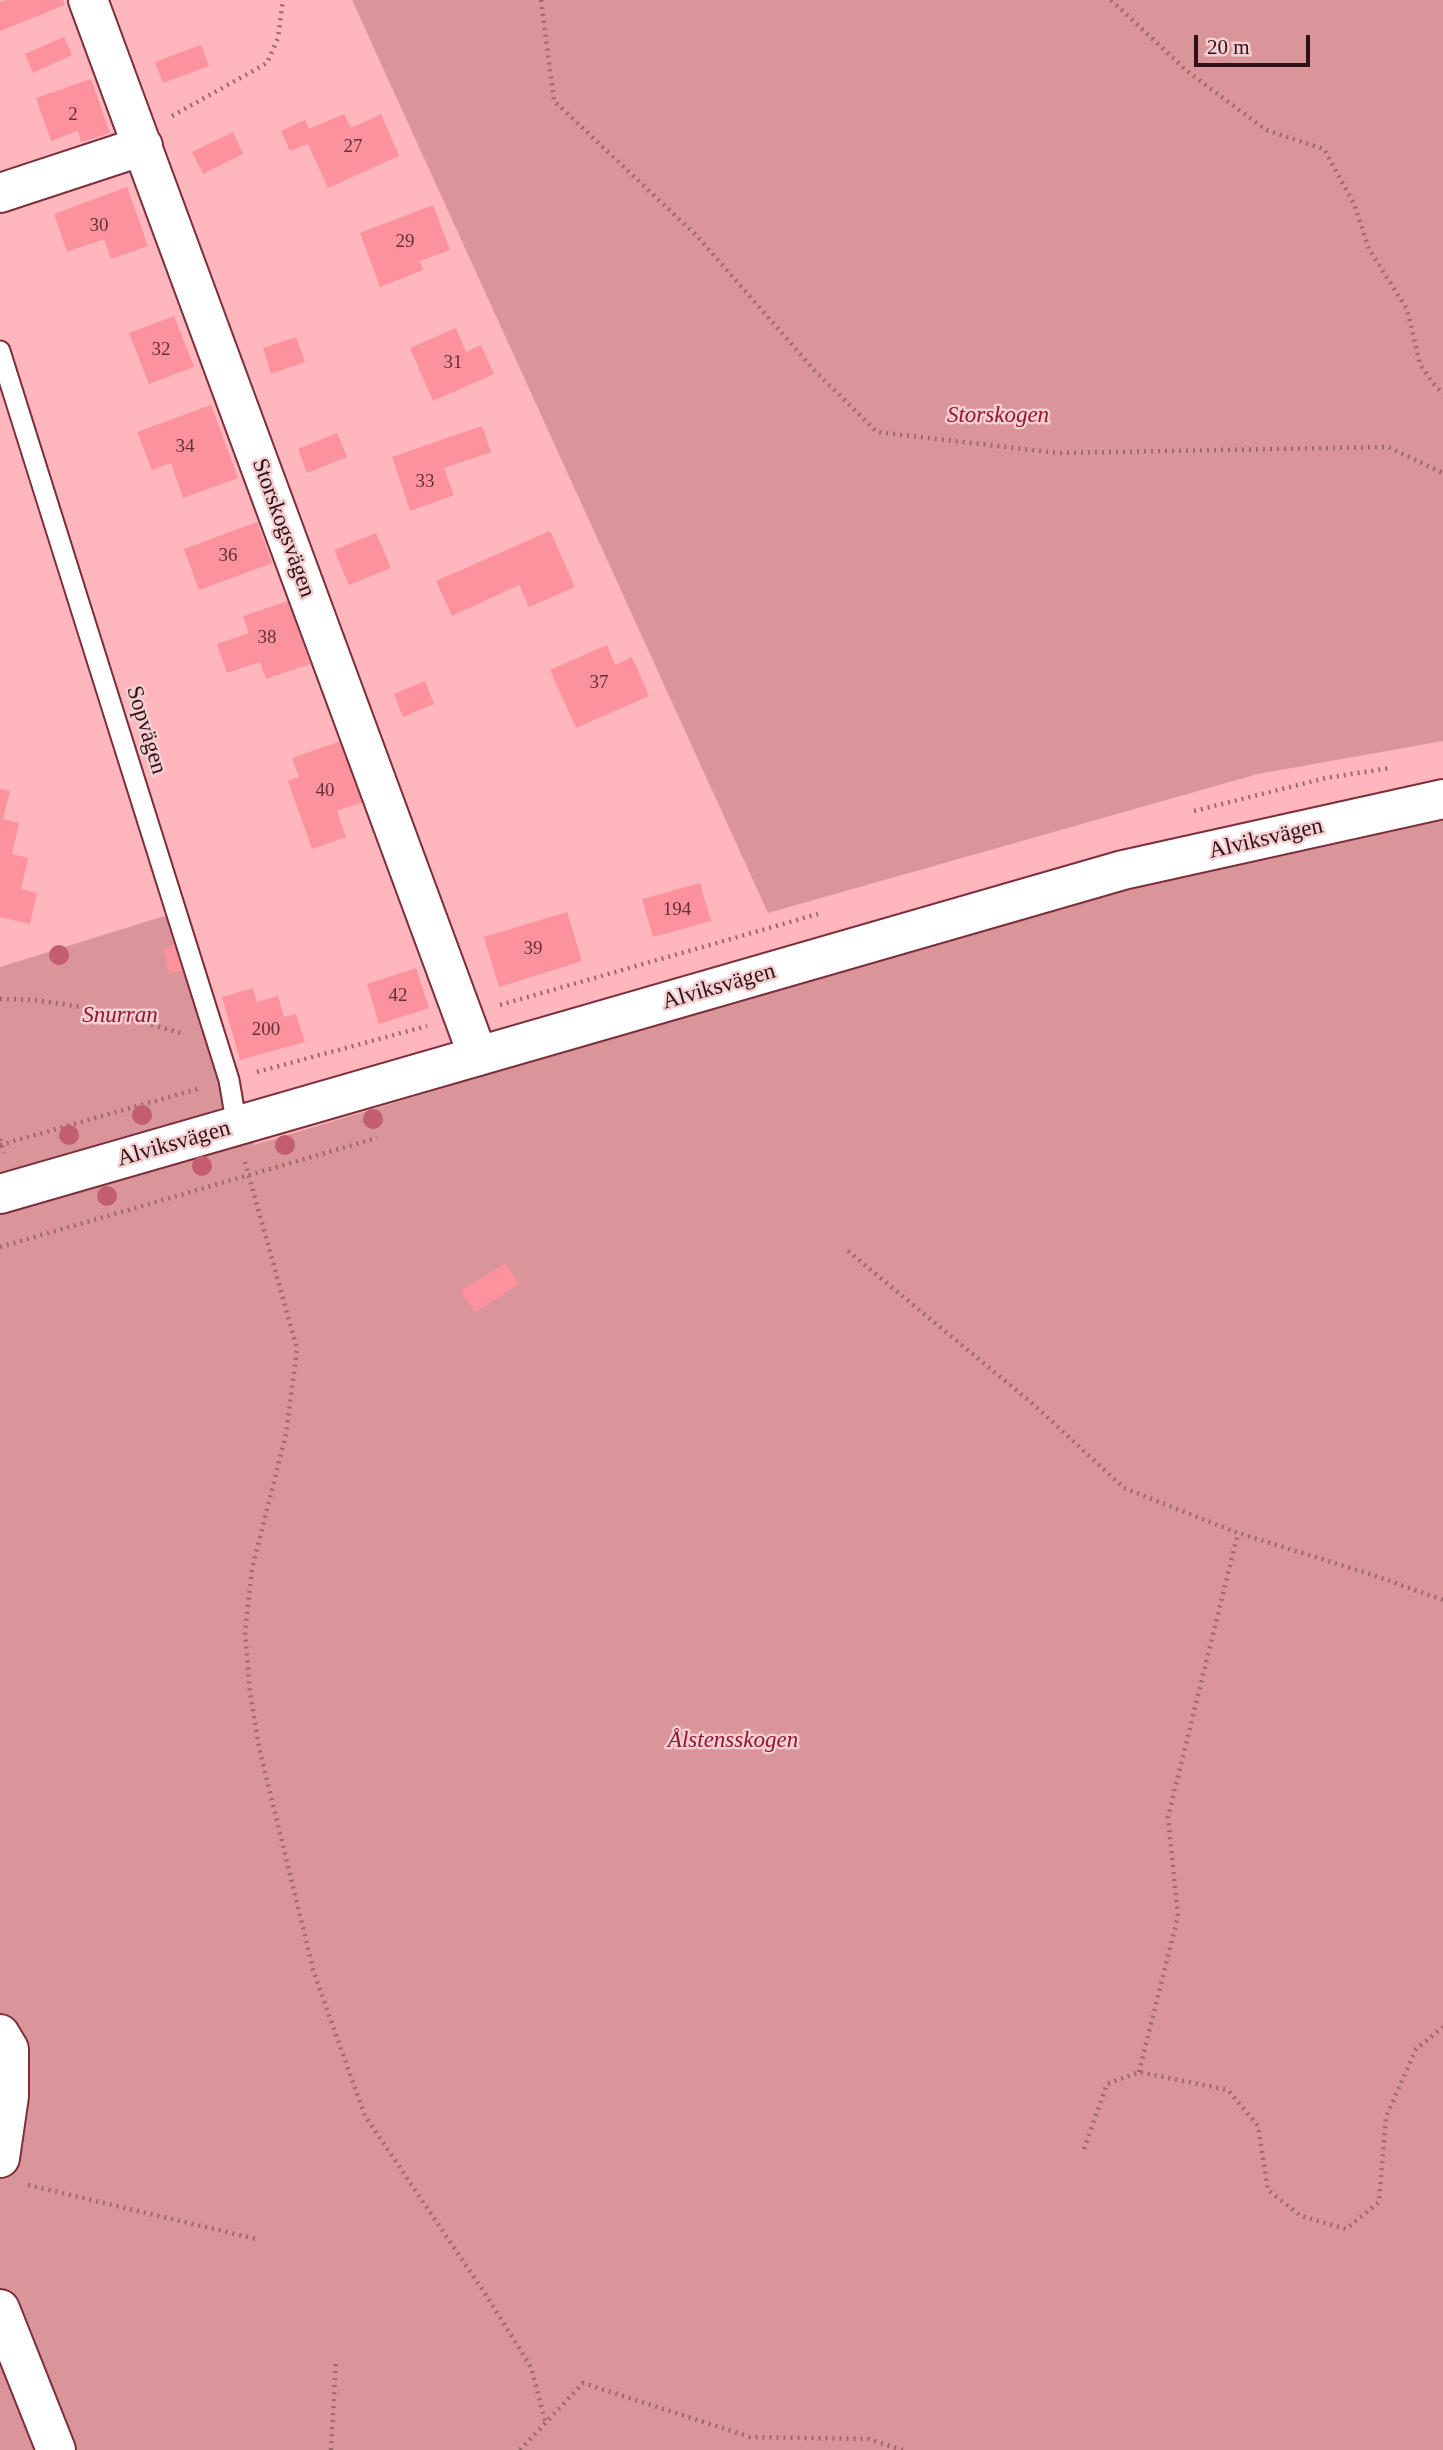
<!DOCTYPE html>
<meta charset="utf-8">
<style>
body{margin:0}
#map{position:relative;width:1443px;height:2450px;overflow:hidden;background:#ffb6bc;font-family:Georgia,serif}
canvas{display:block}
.scale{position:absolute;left:1194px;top:35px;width:116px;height:32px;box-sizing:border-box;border:4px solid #321116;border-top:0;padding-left:9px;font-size:21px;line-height:24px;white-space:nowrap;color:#321116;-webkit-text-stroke:5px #f4cfd1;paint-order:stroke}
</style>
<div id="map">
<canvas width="1443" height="2450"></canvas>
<div class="scale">20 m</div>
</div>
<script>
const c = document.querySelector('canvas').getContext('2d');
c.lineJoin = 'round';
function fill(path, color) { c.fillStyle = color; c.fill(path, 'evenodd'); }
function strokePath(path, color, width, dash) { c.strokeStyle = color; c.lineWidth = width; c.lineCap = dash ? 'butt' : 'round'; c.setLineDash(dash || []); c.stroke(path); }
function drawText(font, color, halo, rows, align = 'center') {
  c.font = font + ' Georgia,serif'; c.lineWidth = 5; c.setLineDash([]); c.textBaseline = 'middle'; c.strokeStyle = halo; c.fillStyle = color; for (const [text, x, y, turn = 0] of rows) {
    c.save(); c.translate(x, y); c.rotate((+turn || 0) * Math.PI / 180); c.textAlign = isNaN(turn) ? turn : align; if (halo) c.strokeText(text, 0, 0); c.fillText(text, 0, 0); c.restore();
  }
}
fill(new Path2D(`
 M352 0H1443V741L1258 774 768 913Z
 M1443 819V2450H0V967L187 909 239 1074 254 1145 653 1025 1122 888Z`), '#da959b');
fill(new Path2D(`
 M6 0H63L65 5 0 31V2Z
 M64 37 72 55 33 73 25 54Z
 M201 45 209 66 163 83 155 62Z
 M91 79 110 133 81 142 78 131 51 141 36 98Z
 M344 114 351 128 381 114 399 156 328 188 308 144 290 151 281 131 305 120 309 129Z
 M233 132 243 154 203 174 192 152Z
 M127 187 148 246 111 259 104 239 67 252 54 214Z
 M433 205 450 250 420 261 423 270 380 287 360 233Z
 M174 316 194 367 149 384 129 333Z
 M456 328 466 352 481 345 494 374 433 401 410 348Z
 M296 337 305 362 271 374 263 348Z
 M211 405 238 478 183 498 171 463 152 470 137 432Z
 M482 426 491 452 444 468 454 495 410 511 392 457Z
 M337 433 347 457 307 473 298 449Z
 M257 522 272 563 199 590 184 549Z
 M550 531 575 587 529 607 519 585 452 616 436 581Z
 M376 533 391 568 349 585 334 550Z
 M288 601 310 664 266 679 260 662 227 673 217 644 249 633 243 616Z
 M607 645 615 665 632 657 649 696 576 728 550 670Z
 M425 681 434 704 403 717 394 694Z
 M341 741 363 802 337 811 346 837 312 849 288 781 299 777 292 758Z
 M0 789 10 791 3 819 19 823 12 854 28 858 21 889 37 893 30 924 0 917Z
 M700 883 711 921 653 937 642 899Z
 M567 912 582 961 499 987 484 937Z
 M177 944 184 970 169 974 163 948Z
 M416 968 429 1008 379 1024 367 984Z
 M253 988 257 1002 278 996 284 1017 296 1014 305 1042 240 1060 222 997Z
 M505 1263 519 1284 475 1313 461 1291Z`), '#fb929d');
const service = new Path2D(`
 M0 351 229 1080 237 1127`);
const minor = new Path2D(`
 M88 0 478 1056
 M0 193 143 146
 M0 2034 9 2049V2096L0 2158
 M0 2309 56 2450`);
const tertiary = new Path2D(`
 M0 1194 1123 870 1443 799`);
strokePath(service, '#7c2f3b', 23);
strokePath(minor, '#7c2f3b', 42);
strokePath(tertiary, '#7c2f3b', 42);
strokePath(new Path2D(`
 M541 0 554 101 697 236 815 371 877 432 1058 453 1388 447 1443 473
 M1111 0 1187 71 1266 130 1324 149 1354 204 1369 249 1407 309 1420 364 1432 382 1443 394
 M172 116 267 63 278 38 283 0
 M1194 811 1326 778 1390 768
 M0 999C62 998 125 1017 184 1034
 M500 1005 818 914
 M257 1072 427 1026
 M0 1139 4 1153
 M0 1145 201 1088
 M245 1162 297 1349 286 1434 252 1569 245 1632 250 1692 259 1747 314 1973 365 2116 484 2292 531 2367 546 2424
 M0 1247 377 1138
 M848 1251 1033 1404 1124 1488 1238 1533 1370 1574 1443 1600
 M1139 2072 1178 1916 1168 1817 1238 1533
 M1084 2149 1107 2084 1139 2072 1228 2090 1258 2126 1268 2190 1301 2216 1346 2229 1379 2202 1386 2117 1416 2049 1443 2027
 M28 2185 256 2239
 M331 2450 336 2360
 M520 2450 583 2383 750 2437 868 2439 903 2450`), '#9e686e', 4.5, [2, 5]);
strokePath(service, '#fff', 19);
strokePath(minor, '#fff', 38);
strokePath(tertiary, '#fff', 38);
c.fillStyle = '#c35d72';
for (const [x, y] of [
 [59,955],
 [142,1115],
 [373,1119],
 [69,1135],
 [285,1145],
 [202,1166],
 [107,1196]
]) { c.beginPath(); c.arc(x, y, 10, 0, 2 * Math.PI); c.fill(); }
drawText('19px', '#643138', null, [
 ["2",73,115],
 ["27",353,147],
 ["30",99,226],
 ["29",405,242],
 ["32",161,350],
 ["31",453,363],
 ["34",185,447],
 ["33",425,482],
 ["36",228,556],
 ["38",267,638],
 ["37",599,683],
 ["40",325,791],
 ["194",677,910],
 ["39",533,949],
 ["42",398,996],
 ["200",266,1030]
]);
drawText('italic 23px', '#921535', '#f4cfd1', [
 ["Storskogen",998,416],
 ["Snurran",120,1016],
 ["Ålstensskogen",733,1741]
]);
drawText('23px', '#321116', '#f4cfd1', [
 ["Storskogsvägen",283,528,70],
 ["Sopvägen",146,730,73],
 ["Alviksvägen",1266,839,-13],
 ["Alviksvägen",719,987,-16],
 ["Alviksvägen",174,1144,-16]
]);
</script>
